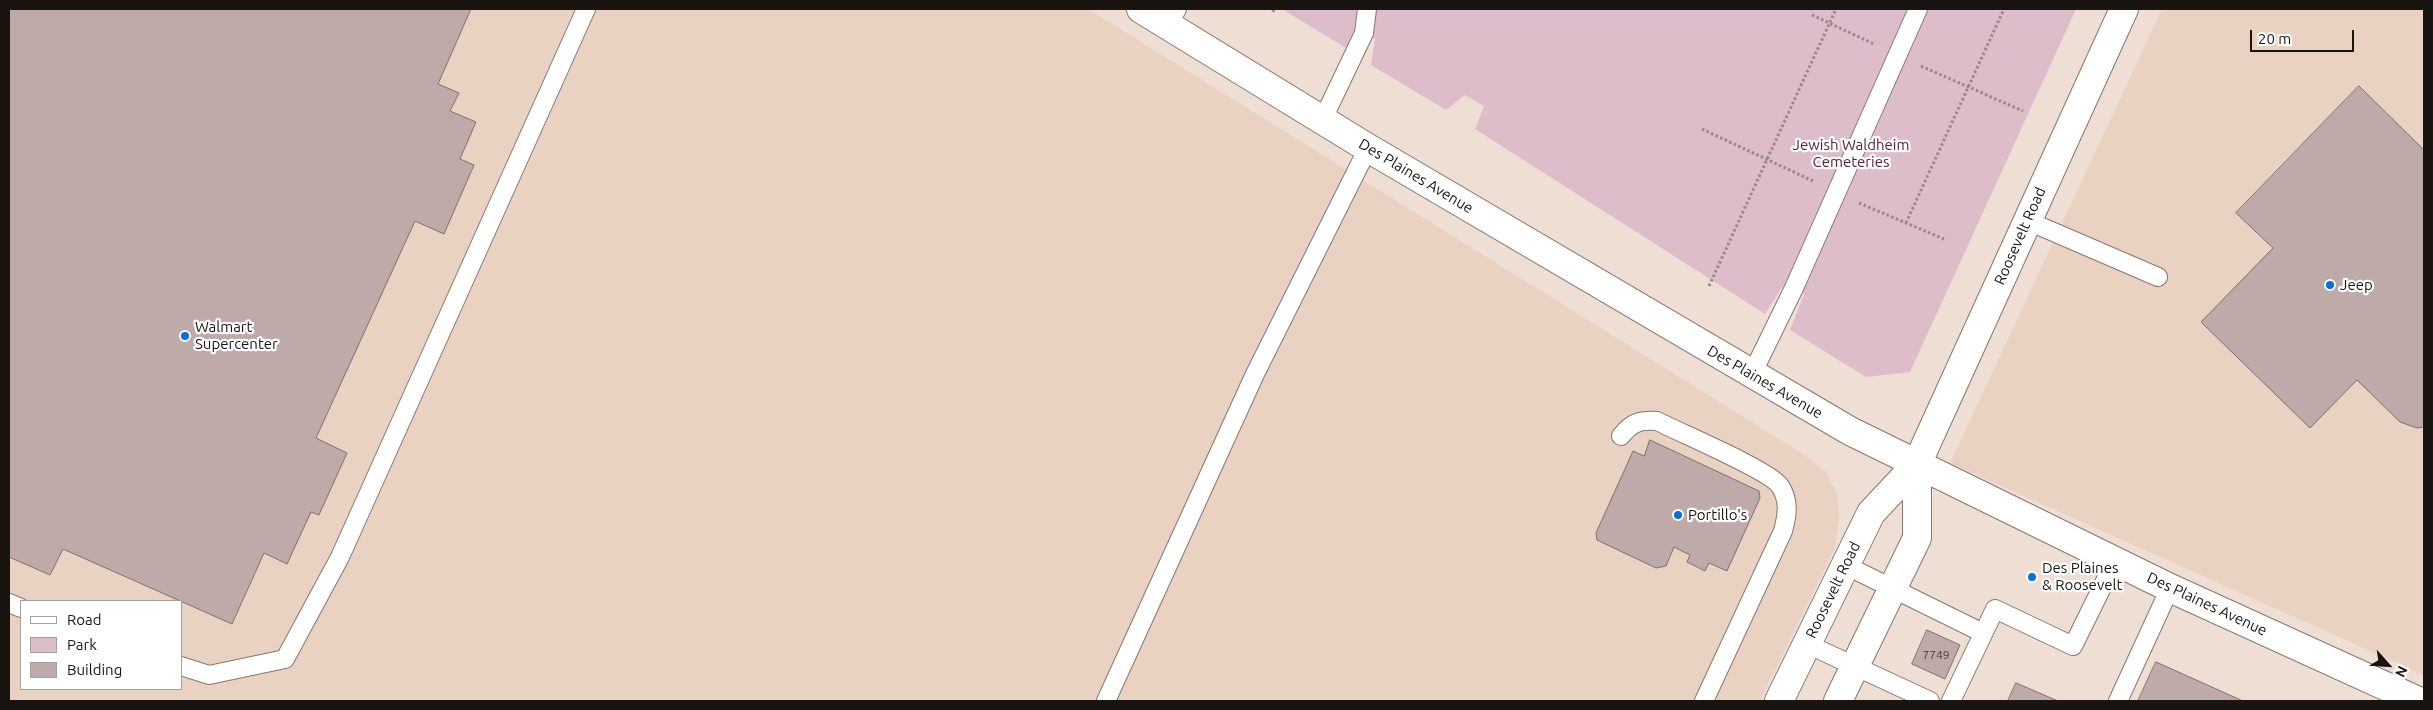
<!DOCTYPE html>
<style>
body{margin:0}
#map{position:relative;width:2433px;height:710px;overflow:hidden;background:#efded3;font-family:Ubuntu,sans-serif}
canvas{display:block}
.frame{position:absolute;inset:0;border:10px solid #191410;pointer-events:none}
.legend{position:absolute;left:20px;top:600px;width:162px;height:90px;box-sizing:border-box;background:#fff;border:1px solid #a3a19f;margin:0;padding:6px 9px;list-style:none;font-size:15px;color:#191410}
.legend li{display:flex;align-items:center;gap:10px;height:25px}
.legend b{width:25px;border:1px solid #a3a19f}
.north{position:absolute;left:2363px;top:640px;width:50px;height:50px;-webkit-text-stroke:4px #fff;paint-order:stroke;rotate:116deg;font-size:14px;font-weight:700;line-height:20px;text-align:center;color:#191410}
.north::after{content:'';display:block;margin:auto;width:18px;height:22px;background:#191410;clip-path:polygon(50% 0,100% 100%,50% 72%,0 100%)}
.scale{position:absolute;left:2250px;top:30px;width:104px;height:22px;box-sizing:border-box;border:2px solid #191410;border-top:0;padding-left:6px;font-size:15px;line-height:18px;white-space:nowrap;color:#191410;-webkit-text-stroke:4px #fff;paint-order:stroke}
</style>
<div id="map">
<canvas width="2433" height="710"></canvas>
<div class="frame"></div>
<ul class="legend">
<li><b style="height:6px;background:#fff"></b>Road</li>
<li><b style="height:14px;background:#dcbdc9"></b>Park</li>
<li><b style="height:14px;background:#beaaa8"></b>Building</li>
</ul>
<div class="north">N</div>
<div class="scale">20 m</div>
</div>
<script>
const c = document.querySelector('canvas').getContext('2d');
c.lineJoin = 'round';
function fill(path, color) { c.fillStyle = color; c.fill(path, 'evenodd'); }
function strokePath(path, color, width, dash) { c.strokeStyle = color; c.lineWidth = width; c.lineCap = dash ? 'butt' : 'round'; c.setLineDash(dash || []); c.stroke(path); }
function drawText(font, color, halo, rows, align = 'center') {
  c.font = font + ' Ubuntu,sans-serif'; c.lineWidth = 4.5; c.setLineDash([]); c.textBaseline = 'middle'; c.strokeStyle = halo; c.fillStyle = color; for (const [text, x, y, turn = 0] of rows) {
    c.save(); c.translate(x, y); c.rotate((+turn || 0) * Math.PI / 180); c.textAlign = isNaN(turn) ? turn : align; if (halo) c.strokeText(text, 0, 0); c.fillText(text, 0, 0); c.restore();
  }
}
fill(new Path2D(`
 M9 9H1088L1803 454 1826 472 1837 494 1839 517 1835 548 1760 701H9ZM21 601H181V689H21Z
 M2162 9H2424V675L1950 463Z`), '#ead2c2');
fill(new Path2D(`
 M1282 9H2076L1910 372 1866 377 1790 330 1804 294 1785 283 1765 314 1475 129 1484 106 1465 95 1446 110 1371 65 1375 39 1355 29 1346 48Z`), '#dcbdc9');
const building = new Path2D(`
 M9 9H471L438 84 459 93 450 111 476 122 460 159 474 165 444 234 415 221 316 438 347 453 319 515 311 512 287 564 264 553 232 624 63 549 50 575 9 557Z
 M2359 86 2424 150V427L2417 428 2400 422 2357 380 2310 428 2201 322 2273 248 2236 213Z
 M1650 440 1759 491 1760 498 1727 571 1709 563 1705 571 1687 562 1690 555 1674 547 1666 566 1656 568 1597 540 1596 533 1633 451 1644 456Z
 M1927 630 1960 645 1945 679 1912 664Z
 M2156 662 2243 701H2138Z
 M2016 683 2058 701H2008Z`);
fill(building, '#beaaa8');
strokePath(building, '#826f6e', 1);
const service = new Path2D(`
 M1168 25 1177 9
 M1323 119 1364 33 1367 9
 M2028 221 2158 277
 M1752 374 1794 288 1918 9
 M1621 436C1632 422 1640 420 1657 421 1680 433 1769 470 1780 486 1790 501 1787 516 1783 531L1704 701
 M1845 565 1983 633
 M9 603 21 608
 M1807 644 1930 701
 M181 666 209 675 285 659 340 557 586 9
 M1106 701 1255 374 1368 148
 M1951 701 1995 609 2073 646 2115 561
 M2118 701 2170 588`);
const secondary = new Path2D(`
 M1141 9 1368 148 1850 431 2170 588 2418 701
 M1779 701 1871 513 1917 464 2124 9
 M1838 701 1917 538V464`);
strokePath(service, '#86786d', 20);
strokePath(secondary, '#86786d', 30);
strokePath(new Path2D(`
 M1273 12 1274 9
 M1812 15 1874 44
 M1921 66 2023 111
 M1702 129 1813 181
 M1859 203 1944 239
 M1906 223 2004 9
 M1709 286 1836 9`), '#968a82', 3, [2.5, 2.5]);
strokePath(service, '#fff', 18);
strokePath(secondary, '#fff', 28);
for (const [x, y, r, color] of [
 [2330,285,5,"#0771d9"],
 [185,336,5,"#0771d9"],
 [1678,515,5,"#0771d9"],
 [2032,577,5,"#0771d9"]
]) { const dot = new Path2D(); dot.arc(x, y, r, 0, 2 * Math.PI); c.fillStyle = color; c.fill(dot); strokePath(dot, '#fff', 2); }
drawText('12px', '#423a36', null, [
 ["7749",1936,655]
]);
drawText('15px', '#57203b', '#fff', [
 ["Jewish Waldheim",1851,145],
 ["Cemeteries",1851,162]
]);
drawText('15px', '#191410', '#fff', [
 ["Des Plaines Avenue",1416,176,31],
 ["Roosevelt Road",2020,236,-66],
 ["Des Plaines Avenue",1765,382,30],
 ["Roosevelt Road",1833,590,-64],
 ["Des Plaines Avenue",2207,604,25]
]);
drawText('15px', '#191410', '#fff', [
 ["Jeep",2340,285],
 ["Walmart",195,327],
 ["Supercenter",195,344],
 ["Portillo's",1688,515],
 ["Des Plaines",2042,568],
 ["& Roosevelt",2042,585]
], 'left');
</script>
